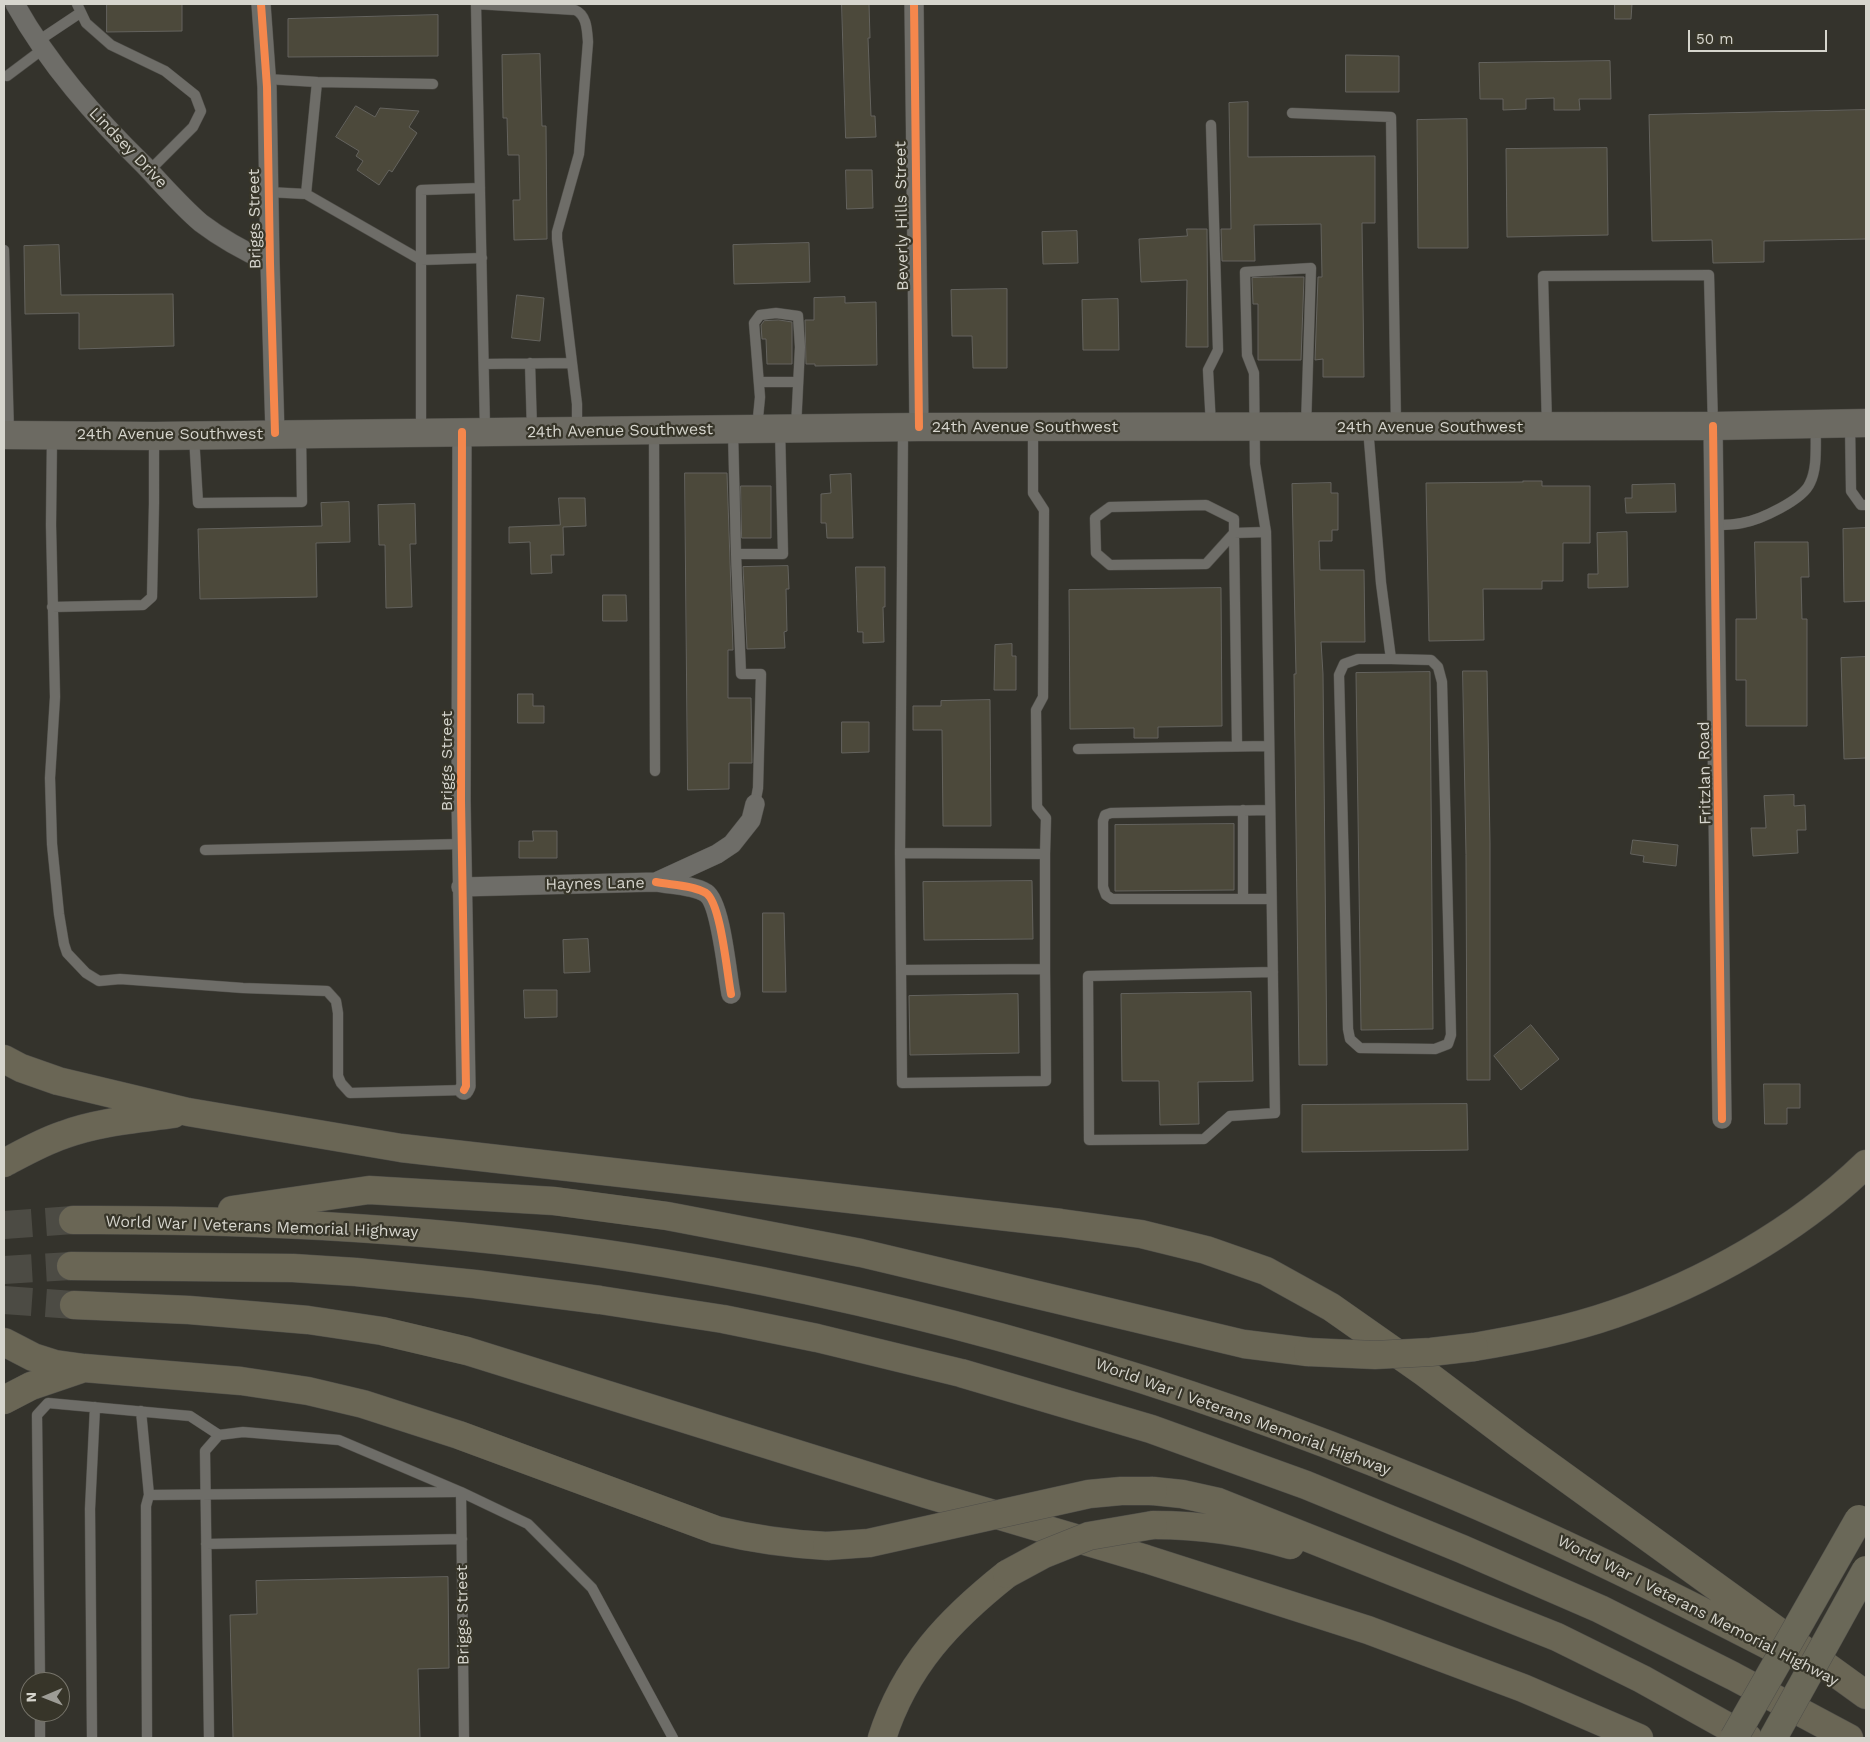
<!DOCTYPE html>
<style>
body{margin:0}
#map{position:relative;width:1870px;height:1742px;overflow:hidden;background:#34332c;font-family:"Work Sans",sans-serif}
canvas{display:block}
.frame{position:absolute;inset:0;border:5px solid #d6d5cd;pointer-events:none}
.north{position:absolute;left:20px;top:1672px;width:50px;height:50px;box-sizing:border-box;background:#373529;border:1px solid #77756b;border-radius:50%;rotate:269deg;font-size:14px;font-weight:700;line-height:20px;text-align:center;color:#d6d5cd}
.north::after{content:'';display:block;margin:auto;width:18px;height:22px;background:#9d9c95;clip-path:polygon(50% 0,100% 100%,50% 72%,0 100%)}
.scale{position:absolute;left:1688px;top:30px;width:139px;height:22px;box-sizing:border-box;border:2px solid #d6d5cd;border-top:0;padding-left:6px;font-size:15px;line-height:18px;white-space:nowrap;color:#d6d5cd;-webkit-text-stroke:4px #373529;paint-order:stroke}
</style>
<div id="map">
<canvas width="1870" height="1742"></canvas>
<div class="frame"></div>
<div class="north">N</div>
<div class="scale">50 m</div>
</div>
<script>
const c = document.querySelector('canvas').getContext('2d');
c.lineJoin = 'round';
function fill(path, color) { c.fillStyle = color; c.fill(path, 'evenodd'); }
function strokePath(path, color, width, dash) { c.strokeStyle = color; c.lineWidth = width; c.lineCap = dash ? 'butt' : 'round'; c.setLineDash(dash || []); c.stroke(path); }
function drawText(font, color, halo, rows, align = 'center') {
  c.font = font + ' "Work Sans",sans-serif'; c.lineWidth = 4.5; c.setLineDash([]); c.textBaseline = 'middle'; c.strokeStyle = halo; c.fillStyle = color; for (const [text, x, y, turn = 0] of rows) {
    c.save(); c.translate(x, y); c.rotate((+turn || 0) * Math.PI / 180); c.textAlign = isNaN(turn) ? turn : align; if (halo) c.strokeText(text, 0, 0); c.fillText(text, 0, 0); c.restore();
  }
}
const building = new Path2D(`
 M107 4H182V31L107 32Z
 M842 4H869L870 38H868L871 116H875L876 137 846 138Z
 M1615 4H1632L1631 19H1615Z
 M438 15V56L288 57V19Z
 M540 54 542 126H546L547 239 514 240 513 200H520L519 155H508L507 118H503L502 55Z
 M1346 55 1399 56V92H1346Z
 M1610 61 1611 99H1579L1580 110H1554V98L1526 99V109L1503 110V99H1480L1479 63Z
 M1248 102V157L1375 156V223H1362L1364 377H1323V359L1315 360 1318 277H1322L1321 224 1254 225 1255 261H1222L1221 229H1231L1229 103Z
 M356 106 375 117 380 108 419 111 409 127 417 133 392 172 389 170 379 185 357 170 363 161 356 156 359 151 336 137Z
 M1866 110V239L1764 241V262L1713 263 1712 240 1652 241 1649 115Z
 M1467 119 1468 248H1418L1417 120Z
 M1607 148 1608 235 1507 237 1506 149Z
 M846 170H872L873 208 847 209Z
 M1187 229H1207L1208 347H1186L1187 280 1141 282 1139 239 1187 236Z
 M1077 231 1078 263 1043 264 1042 232Z
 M809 243 810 282 734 284 733 245Z
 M59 245 61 295 173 294 174 346 79 349V313L25 314 24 246Z
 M1273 277H1304L1301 360H1258V304H1253L1252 278Z
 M1007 289V368H973L972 336H952L951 290Z
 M517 295 544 298 540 341 512 338Z
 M845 297V303L876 302 877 365 815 366V364H806L805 320H814V298Z
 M1118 299 1119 350H1083L1082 300Z
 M779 320 792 322V364H767L766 339H762L761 325 764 321Z
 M685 473H727L733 650H728V698H751L752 763H729V789L688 790Z
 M851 474 853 538H827L826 523H821V494L831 493 830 475Z
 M1523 481H1542V486H1590V543H1563V581H1542V589H1483L1484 640 1429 641 1426 483 1523 482Z
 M1331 483V493H1338V530H1332V541H1319L1320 570H1364L1365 642H1321L1323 674 1327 1065H1299L1294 674H1296L1292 484Z
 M1675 484 1676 512 1626 513 1625 498H1632V485Z
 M741 486H771V538H742Z
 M559 498H585L586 526 563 527 564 555H551L552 573 531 574 530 542 509 543V527L560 525Z
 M349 502 350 542 316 543 317 597 200 599 198 529 322 526 321 503Z
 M415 504 416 544H410L412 607 386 608 385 545H379L378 505Z
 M1866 528V601L1844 602 1843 529Z
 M1627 532 1628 587 1588 588V574H1598L1597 533Z
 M1755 542H1808L1809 577H1801L1802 619H1807V726H1746V680H1736V619H1756Z
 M788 566 789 589H786L787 631 784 632 785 648 747 649 743 567Z
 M856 567H885V607H883L884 642 863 643V632H858Z
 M1221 588 1222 726 1158 727V738H1134V728L1070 729 1069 590Z
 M603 595H626L627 621H603Z
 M1012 644V656H1016V690H994L995 645Z
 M1866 657V758L1844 759 1841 658Z
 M1463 671H1487L1490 843V1080H1467L1466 855Z
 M1430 672 1433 1029 1361 1030 1356 673Z
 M518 694H533V706H544V723H518Z
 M990 700 991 826H943L942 730H913V706H941V701Z
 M842 722H869V752L842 753Z
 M1794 795V806L1805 805 1806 830H1797L1798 853 1753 856 1751 828H1766L1764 796Z
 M1234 824V890L1115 891V825Z
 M533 831H557V858H519V841H533Z
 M1633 840 1678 845 1676 866 1643 862 1644 856 1631 854Z
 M1032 881 1033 939 924 940 923 882Z
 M763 913H784L786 992H763Z
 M588 939 590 972 564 973 563 940Z
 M524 990H557V1017L525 1018Z
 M1251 992 1253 1081 1198 1082 1199 1124 1160 1125 1159 1081H1122L1121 994Z
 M1018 994 1019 1053 910 1055 909 996Z
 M1531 1025 1559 1059 1521 1090 1494 1056Z
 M1764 1084H1800V1108H1787V1124H1765Z
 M1467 1104 1468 1150 1302 1152V1105Z
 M448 1577 449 1668 418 1669 420 1738H233L230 1615 257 1614 256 1581Z`);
fill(building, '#4c493b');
strokePath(building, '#64635e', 1);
strokePath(new Path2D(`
 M4 1225 73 1220
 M4 1270 71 1266
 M4 1300 74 1305`), '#4c4b44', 28, [28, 14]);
const service = new Path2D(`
 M77 4 86 23 111 45 165 71 195 95 201 111 193 127 149 171
 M476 4 575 10C587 15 587 30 588 42L579 154 557 232V239L577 404V430
 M476 4 485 430
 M38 41 80 13
 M7 76 43 49
 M266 79 317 82 306 194
 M317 82 433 84
 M1292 113 1391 117 1396 426
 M480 188 421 190V260L482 258
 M268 192 306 194 421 260V431
 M4 250 9 434
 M530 363 532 430
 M484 364 572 363
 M759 382H798
 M1850 424 1851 491 1861 505H1866
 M1211 426 1208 370 1218 350 1211 125
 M1547 426 1543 276 1709 275 1713 426
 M757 428 760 397 754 323 760 315 776 313 798 316 800 347 796 427
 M903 428 900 853 1045 854 1046 818 1037 807 1036 710 1043 697 1044 510 1033 493V427
 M1368 428 1381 583 1391 659 1431 660 1438 667 1442 682 1451 1035 1448 1044 1435 1049 1360 1048 1350 1039 1348 1029 1339 675 1344 664 1358 659H1391
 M654 431 655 771
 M733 431 736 554H783L780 429
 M52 435 51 525 55 697 50 778 52 844 59 914 64 944 67 953 86 973 99 981 120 979 243 988 327 991 336 1001 338 1013V1076L341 1083 350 1093 464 1090
 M194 436 198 503 302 502 301 435
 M1206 505 1234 519V533L1206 564 1110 565 1096 553 1095 518 1110 507Z
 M1715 525C1724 525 1733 525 1742 523 1760 520 1803 500 1810 483 1818 467 1815 444 1816 426
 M736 554 741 674H761L758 788 755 804
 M52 607 143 605 152 597 154 503V437
 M1237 746 1234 533 1266 532
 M1078 749 1269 746
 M1243 810V899
 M1270 810 1111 813 1105 815 1103 821V887L1106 895 1112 899H1271
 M205 850 461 844
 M900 853 901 970 1045 969V854
 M901 970 902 1083 1046 1081 1045 969
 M1273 972 1088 976 1089 1140 1204 1139 1230 1116 1275 1113 1266 532 1255 464 1254 373 1247 355 1245 272 1311 268 1306 426
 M141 1411 149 1495
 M461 1492 464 1738
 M206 1544 462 1539
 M40 1682 37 1415 48 1403 190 1416 219 1435
 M40 1712V1738
 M92 1738 90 1509 95 1407
 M147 1738 146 1506 149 1495 455 1492
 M209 1738 205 1451 219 1435 243 1432 339 1440 461 1492 528 1524 592 1588 673 1738`);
const minor = new Path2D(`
 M15 4C49 65 95 117 145 166 163 185 181 206 201 223 222 239 246 252 270 263
 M261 4 267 87 270 263 275 433
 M914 4 919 427
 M1713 426 1722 1119
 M462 432 461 800 466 1086 464 1090
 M656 882C671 885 693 885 706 893 721 903 727 974 731 994
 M461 887 656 882 717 854 732 844 751 820 755 804`);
const secondary = new Path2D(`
 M4 435 154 436 919 427 1713 426 1866 423`);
const motorway = new Path2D(`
 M4 1059 21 1068 58 1081 188 1112 401 1148 1061 1223 1141 1234 1206 1250 1266 1271 1331 1307 1425 1373 1519 1444 1866 1695
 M4 1163C23 1153 42 1142 63 1135 98 1122 137 1119 173 1114
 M232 1210 369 1190 554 1201 667 1216 861 1253 1244 1344 1308 1352
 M73 1220C271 1219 469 1230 664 1263 924 1307 1179 1381 1422 1482 1547 1533 1668 1593 1787 1655
 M71 1266 293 1268 356 1272 475 1284 600 1300 723 1319 817 1338 961 1373 1151 1429 1306 1485 1462 1549 1600 1609 1733 1676 1849 1738
 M74 1305 189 1310 308 1320 382 1331 467 1351 926 1494 1146 1559 1368 1630 1523 1688 1639 1738
 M4 1342 33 1357 55 1364 84 1368 241 1381 308 1391 363 1404 459 1435 716 1530C753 1539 788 1544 827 1546
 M1474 1347C1521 1339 1568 1330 1614 1314 1704 1283 1797 1231 1866 1164
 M4 1400 31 1386 81 1369
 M1153 1491 1182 1494 1218 1502 1557 1637 1642 1679 1748 1738
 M1153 1525C1200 1525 1245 1531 1290 1545
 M882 1738C905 1666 949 1620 1007 1574`);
strokePath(service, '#504f4a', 11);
strokePath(minor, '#504f4a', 20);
strokePath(secondary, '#504f4a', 29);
strokePath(motorway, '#504f4a', 29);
strokePath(service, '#6e6d68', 10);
strokePath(minor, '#6e6d68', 19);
strokePath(secondary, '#6c6a62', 28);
strokePath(motorway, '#6a6655', 28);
const trunkBridge = new Path2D(`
 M1734 1738 1859 1519
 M1773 1738 1866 1570`);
const motorwayBridge = new Path2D(`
 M1308 1352 1375 1355 1431 1352 1474 1347
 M827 1546 869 1543 1089 1494 1121 1491H1153
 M1007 1574 1044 1554 1089 1536 1153 1525`);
strokePath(trunkBridge, '#504f4a', 29, []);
strokePath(motorwayBridge, '#504f4a', 29, []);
strokePath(trunkBridge, '#6a6858', 28);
strokePath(motorwayBridge, '#6a6655', 28);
strokePath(new Path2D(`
 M261 4 267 87 270 263 275 433
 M914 4 919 427
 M1713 426 1722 1119
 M462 432 461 800 466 1086 464 1090
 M656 882C671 885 693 885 706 893 721 903 727 974 731 994`), '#f5874c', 8);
drawText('16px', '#d6d5cd', '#373529', [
 ["Lindsey Drive",128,148,46],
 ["Beverly Hills Street",902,216,-91],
 ["Briggs Street",255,219,-91],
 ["24th Avenue Southwest",1025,427],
 ["24th Avenue Southwest",1430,427],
 ["24th Avenue Southwest",620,431,-1],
 ["24th Avenue Southwest",170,434],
 ["Briggs Street",447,761,-90],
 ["Fritzlan Road",1705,773,-91],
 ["Haynes Lane",595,884,-1],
 ["World War I Veterans Memorial Highway",262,1227,2],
 ["World War I Veterans Memorial Highway",1243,1417,20],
 ["World War I Veterans Memorial Highway",1698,1611,27],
 ["Briggs Street",463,1615,-91]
]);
</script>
